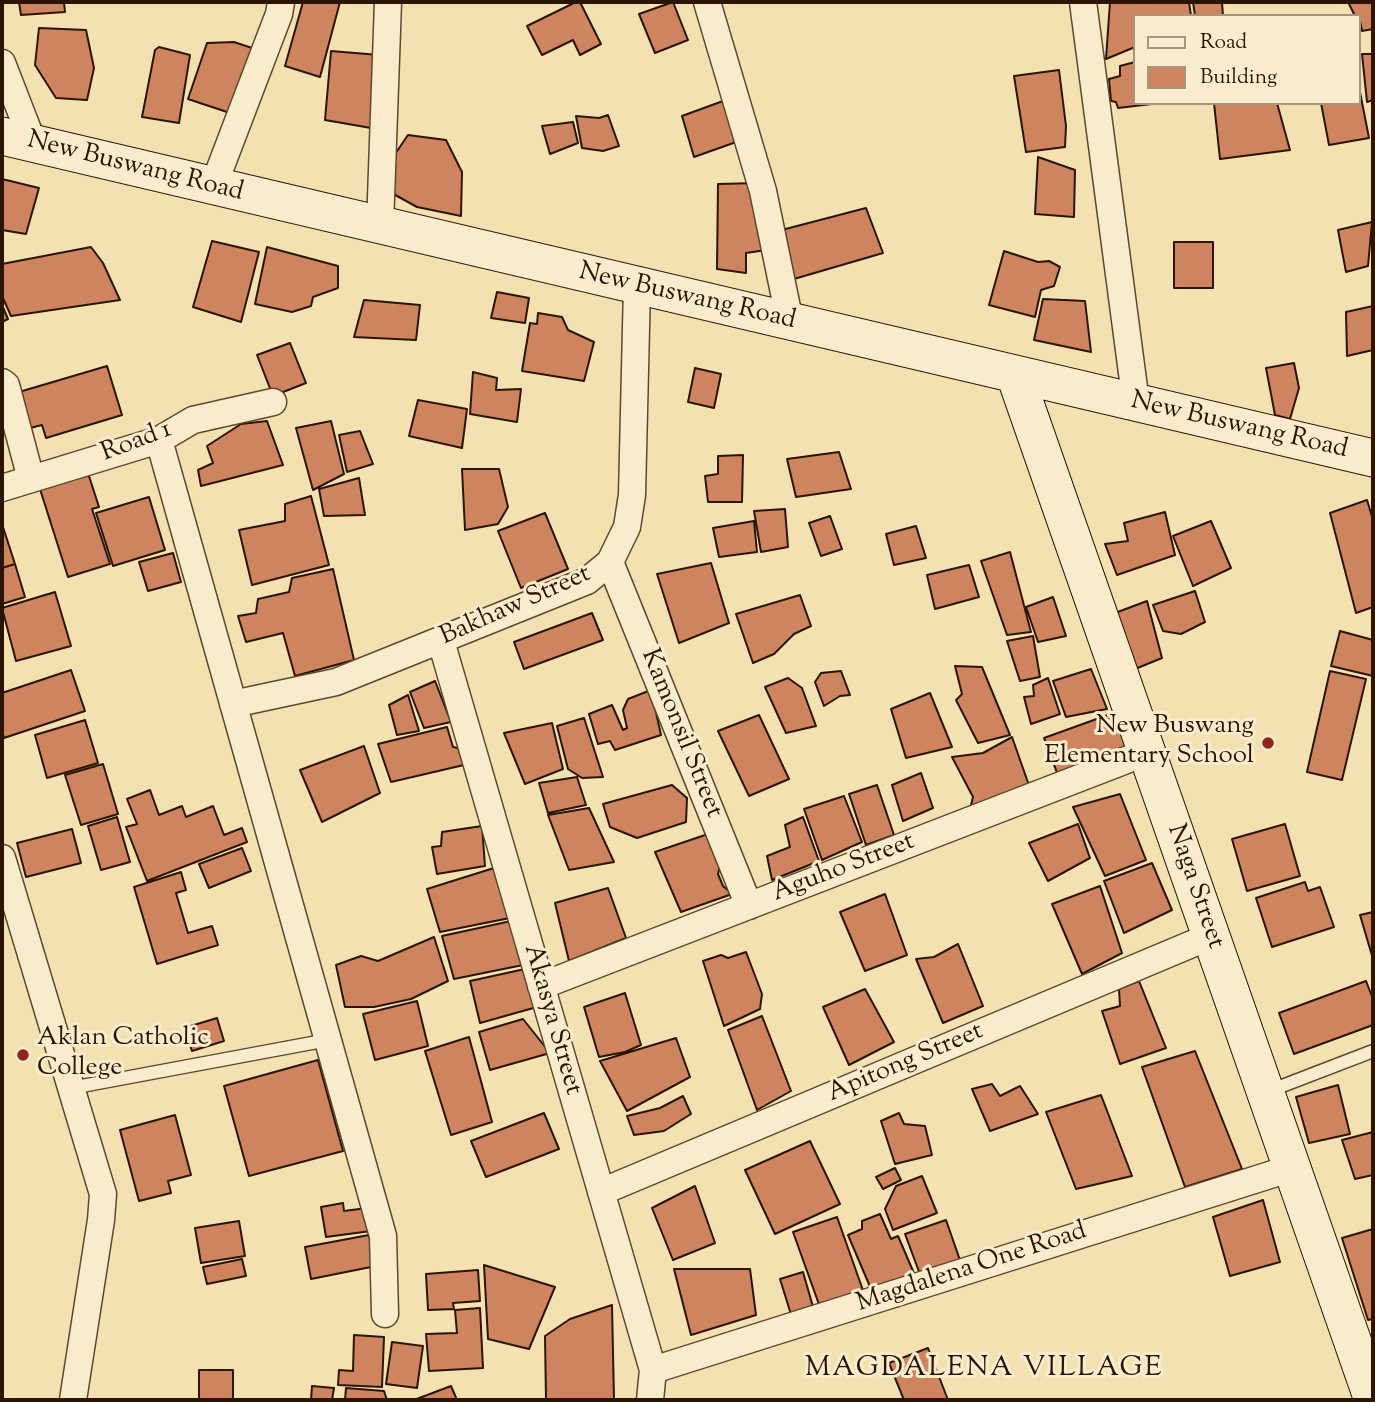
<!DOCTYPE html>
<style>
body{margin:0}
#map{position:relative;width:1375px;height:1402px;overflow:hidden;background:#f4e1b2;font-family:"Sorts Mill Goudy",serif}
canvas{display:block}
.frame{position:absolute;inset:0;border:4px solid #2b1502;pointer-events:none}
.legend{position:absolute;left:1133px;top:14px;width:228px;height:91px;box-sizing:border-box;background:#f8eccd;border:2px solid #a6967c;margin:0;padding:9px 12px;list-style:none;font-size:21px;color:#2b1502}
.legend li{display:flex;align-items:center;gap:14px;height:35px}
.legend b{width:35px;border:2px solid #a6967c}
</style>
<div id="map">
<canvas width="1375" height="1402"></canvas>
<div class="frame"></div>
<ul class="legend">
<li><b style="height:9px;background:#f8eccd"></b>Road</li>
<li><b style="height:19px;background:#ce855f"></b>Building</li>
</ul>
</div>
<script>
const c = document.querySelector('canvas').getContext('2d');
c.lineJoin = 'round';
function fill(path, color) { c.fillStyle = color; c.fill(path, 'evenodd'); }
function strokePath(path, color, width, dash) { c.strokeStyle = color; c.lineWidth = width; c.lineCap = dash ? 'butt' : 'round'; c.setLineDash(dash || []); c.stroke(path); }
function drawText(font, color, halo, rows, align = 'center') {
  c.font = font + ' "Sorts Mill Goudy",serif'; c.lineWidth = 6; c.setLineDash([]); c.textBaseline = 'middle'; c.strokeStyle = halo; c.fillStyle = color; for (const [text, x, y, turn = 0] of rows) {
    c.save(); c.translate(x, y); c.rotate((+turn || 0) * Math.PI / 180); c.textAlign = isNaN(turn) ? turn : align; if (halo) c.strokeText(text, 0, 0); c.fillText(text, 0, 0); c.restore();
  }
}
const building = new Path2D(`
 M19 2H64L65 12 21 15Z
 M303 2H340L320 77 285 66Z
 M576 2H580L601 44 580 55 573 40 542 55 527 26Z
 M673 2 688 40 655 53 639 14Z
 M1110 2H1189L1191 16H1135V47L1106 59Z
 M1193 2H1222L1223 16H1195Z
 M1348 2H1373V29L1362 31 1359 16H1355Z
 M39 28 86 30 94 68 87 100 56 98 35 65Z
 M234 42 255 49 233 114 188 99 207 43Z
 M159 47 190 55 179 123 142 117 155 50Z
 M331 51 379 55 371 128 325 120Z
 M1362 54H1373V100L1367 102Z
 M1135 62V103H1160L1118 108 1116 102 1111 101 1109 79 1120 76V66Z
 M1059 70 1066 126 1065 147 1026 152 1014 76Z
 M1359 87 1369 138 1329 145 1321 103H1359Z
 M723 101 739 141 694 157 682 116Z
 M1214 103H1277L1290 150 1220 159Z
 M608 115 619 146 603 151 582 148 576 116 599 118Z
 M573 122 578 143 550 154 542 126Z
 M408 135 446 140 462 172 461 216 417 207 388 191 391 160Z
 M1038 157 1075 170 1074 217 1035 214Z
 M2 179 39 188 26 234 2 230Z
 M759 183 766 250 746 253V273L717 269 718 184Z
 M866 208 883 253 787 281 774 232Z
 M1372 222 1368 266 1346 272 1338 230Z
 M212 241 259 252 241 322 193 307Z
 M1174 242H1213V288H1174Z
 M91 247 103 263 120 300 11 316 2 296V264Z
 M267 247 338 266V288L313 297 311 306 292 312 255 304Z
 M1004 251 1038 262 1049 261 1060 267 1054 286 1041 290 1035 317 989 305Z
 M497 292 529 298 525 323 491 318Z
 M1043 299 1085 301 1091 352 1034 340Z
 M364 300 420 305 416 340 354 337Z
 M2 305 8 319 2 322Z
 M1373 306V350L1347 356 1346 312Z
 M538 313 562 317 568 330 594 342 584 381 522 371 530 323 537 324Z
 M290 343 306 383 273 396 257 355Z
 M1294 363 1299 388 1290 419 1275 415 1266 368Z
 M107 366 122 415 46 438 42 425 30 428 19 392Z
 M695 368 721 374 714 408 688 402Z
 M473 372 497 378 496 390 521 389 517 422 470 414Z
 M418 400 467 409 462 448 409 436Z
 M267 421 283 465 201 486 198 470 213 463 207 446 241 424Z
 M331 421 344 474 313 490 296 428Z
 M360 431 373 464 347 472 339 435Z
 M839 452 851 489 796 497 787 459Z
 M743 455 742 502H708L705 476 718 474V456Z
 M462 469H499L508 507 498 524 465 530Z
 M87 470 99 507 92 509 110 564 68 577 39 486Z
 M359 478 365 515 324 516 319 489Z
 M311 496 329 565 252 585 239 530 285 521V504Z
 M149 497 165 550 113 566 96 513Z
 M1367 500 1373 520V607L1356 613 1330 513Z
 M785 509 788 547 761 552 754 511Z
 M1165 512 1175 555 1117 575 1105 544 1128 541 1124 523Z
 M545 513 568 569 521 588 498 531Z
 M830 516 842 549 821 556 809 523Z
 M754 521 757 552 719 557 713 528Z
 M1211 521 1231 568 1193 586 1173 536Z
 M2 524 15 564 2 568Z
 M916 526 926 558 894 565 886 534Z
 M1010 552 1031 632 1007 635 981 561Z
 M173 553 181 582 148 591 139 562Z
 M711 563 729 623 679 643 657 574Z
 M15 564 25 597 2 604V568Z
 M969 565 979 597 935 609 927 575Z
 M333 569 354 660 295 676 283 633 246 642 238 616 256 613 258 599 289 592 292 578Z
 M1195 591 1205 622 1181 634 1163 631 1153 605Z
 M55 592 71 646 16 661 2 608Z
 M800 595 811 626 794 634 774 654 753 663 736 614Z
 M1053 597 1066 636 1038 642 1026 607Z
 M1147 601 1162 658 1135 669 1115 613Z
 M592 613 603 640 524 669 514 642Z
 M1340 631 1373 640V676L1331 666Z
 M1033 636 1040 677 1020 681 1007 641Z
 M955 666 982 667 1010 735 978 743 956 700 962 694Z
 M1091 669 1107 709 1066 717 1053 681Z
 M71 670 85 711 4 738 2 731V693Z
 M841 671 850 695 840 696 824 706 815 682 821 673Z
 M1330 671 1366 679 1342 780 1307 772Z
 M788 678 802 688 816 726 786 733 765 687Z
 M1048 678 1060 714 1031 724 1024 697 1034 696 1033 685Z
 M435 681 451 722 424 728 410 692Z
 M651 690 661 735 615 750 610 741 598 744 589 714 612 705 623 730 627 728 623 710 628 699Z
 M930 693 952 747 906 758 891 709Z
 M408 695 419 731 397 735 389 705Z
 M1116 712 1131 751 1059 778 1044 738Z
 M759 715 789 779 749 796 718 731Z
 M584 718 603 777 582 778 568 769 557 726Z
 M85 720 98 763 47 778 35 735Z
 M552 723 563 769 525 784 504 733Z
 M447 727 453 747 458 748 464 765 391 782 378 744Z
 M1012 737 1031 791 968 817 973 797 952 757 983 753Z
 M364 746 380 793 322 822 300 770Z
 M103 764 118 814 81 825 65 775Z
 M921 773 933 808 903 821 892 785Z
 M577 777 586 805 548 813 539 783Z
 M672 785 687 798 686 822 637 838 610 827 603 804Z
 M877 785 894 835 866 845 849 794Z
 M150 790 159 815 182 806 186 817 213 806 224 835 242 828 247 842 147 881 126 827 137 824 127 799Z
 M1120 794 1146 860 1105 876 1073 807Z
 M844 796 862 842 822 860 804 809Z
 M589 808 614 862 569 870 548 815Z
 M117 817 130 862 101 870 88 826Z
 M803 817 819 861 772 880 767 856 790 847 785 825Z
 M1078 824 1090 858 1048 881 1029 843Z
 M1285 824 1300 876 1247 891 1232 839Z
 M482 826 485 866 437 874 432 847 441 846 442 832Z
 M72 829 81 863 26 877 17 843Z
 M708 834 722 858 718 874 723 886 732 894 681 912 655 852Z
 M242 848 251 871 209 888 199 864Z
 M1152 863 1172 910 1124 933 1104 881Z
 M494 868 510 918 440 932 427 889Z
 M181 872 186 890 176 893 188 933 212 926 218 945 157 964 134 887Z
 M1305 882 1308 891 1320 887 1334 927 1272 947 1256 898Z
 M1100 886 1122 953 1082 974 1052 904Z
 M608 888 626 938 569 961 555 903Z
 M885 894 907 955 865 971 840 912Z
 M1373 912V959L1360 915Z
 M511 921 523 965 454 979 442 936Z
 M434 937 448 981 411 999 374 1007H345L336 965 361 956 378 961Z
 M958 944 983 1006 943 1023 916 959 934 957Z
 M746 952 762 994 760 1009 724 1026 703 961 721 955 728 958Z
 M525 969 537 1007 480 1023 470 981Z
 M1139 981 1166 1048 1120 1064 1102 1011 1120 1006 1119 989Z
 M1366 981 1373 999V1025L1294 1054 1279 1013Z
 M865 989 894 1042 849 1065 823 1007Z
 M625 993 641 1045 625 1052 599 1057 584 1007Z
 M417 1001 428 1046 375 1060 363 1014Z
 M762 1016 791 1091 757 1110 728 1030Z
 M217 1018 224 1041 192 1051 184 1028Z
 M523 1019 550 1053 490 1070 479 1032Z
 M469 1037 492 1122 451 1135 425 1051Z
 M676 1038 690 1077 627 1111 600 1061Z
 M1195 1051 1242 1169 1185 1187 1142 1067Z
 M318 1060 343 1151 249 1176 224 1086Z
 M992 1084 1000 1096 1020 1086 1038 1114 990 1131 972 1089Z
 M1338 1085 1350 1134 1309 1143 1296 1097Z
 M1101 1095 1132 1176 1076 1189 1046 1112Z
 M683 1096 691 1114 664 1131 634 1135 627 1116 660 1108Z
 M544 1113 559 1149 486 1177 471 1141Z
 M899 1113 904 1124 925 1126 932 1155 895 1164 881 1121Z
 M175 1115 191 1175 168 1181 171 1193 139 1201 120 1130Z
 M1373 1132V1175L1355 1179 1342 1140Z
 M810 1141 840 1204 775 1234 745 1170Z
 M895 1168 901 1180 883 1189 876 1177Z
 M922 1176 937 1213 893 1230 885 1209 896 1186Z
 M695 1186 715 1243 673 1260 652 1208Z
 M1263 1200 1280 1262 1230 1276 1213 1217Z
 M343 1203 344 1211 367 1208 371 1231 326 1237 321 1207Z
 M880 1214 891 1239 898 1236 916 1278 874 1296 848 1235 862 1229V1221Z
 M837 1217 865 1296 821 1310 793 1232Z
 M946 1220 961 1263 921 1277 905 1234Z
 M239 1221 245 1256 201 1263 195 1228Z
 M1373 1229V1319L1368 1320 1342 1238Z
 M369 1235 376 1266 311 1279 305 1247Z
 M242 1259 246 1276 207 1284 203 1267Z
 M484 1265 555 1287 529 1349 488 1339Z
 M674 1269H750L756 1315 691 1335Z
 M478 1270 480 1301 453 1303 454 1309 428 1310 426 1274Z
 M803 1272 815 1314 793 1321 780 1279Z
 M612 1305 614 1400H546L545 1336 570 1319Z
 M480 1308 483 1368 429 1371 426 1334 457 1333 455 1310Z
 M354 1335 384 1337 382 1387 338 1385 339 1370 353 1371Z
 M392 1342 423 1346 417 1388 386 1384Z
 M928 1348 948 1400H904L889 1363Z
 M199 1370H233V1400H199Z
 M312 1386 334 1388 332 1400H311Z
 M451 1386 457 1400H414Z
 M346 1388 384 1391 387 1400H345Z`);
fill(building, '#ce855f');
strokePath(building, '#2b1502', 2);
const lane = new Path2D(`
 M71 1088 328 1040
 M1269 1091 1373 1051`);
const street = new Path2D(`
 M707 2 763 191 790 322
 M1083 2 1136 403
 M2 63 33 143
 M213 187 279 14 281 2
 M380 226 388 2
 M2 382 6 385 31 479
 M159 440 383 1236 385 1314
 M2 488 159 440 193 420 273 402
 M610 562 749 906
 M441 641 653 1370 650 1400
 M233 704 336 682 587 581 610 562 627 527 632 495 637 286
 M2 858 103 1194 101 1220 73 1400
 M541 986 1147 752
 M601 1192 1211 936
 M653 1370 1292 1168`);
const secondary = new Path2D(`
 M2 136 1373 458
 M1015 375 1373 1400`);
strokePath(lane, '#5d482e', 15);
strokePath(street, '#5d482e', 29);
strokePath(secondary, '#2b1502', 39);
strokePath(lane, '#f8eccd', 12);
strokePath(street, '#f8eccd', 26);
strokePath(secondary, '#f8eccd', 37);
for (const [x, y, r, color] of [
 [1268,743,7,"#8f2418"],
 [23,1055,7,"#8f2418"]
]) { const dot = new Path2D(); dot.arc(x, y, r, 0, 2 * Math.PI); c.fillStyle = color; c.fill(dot); strokePath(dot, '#f8eccd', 2.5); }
drawText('26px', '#2b1502', '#f8eccd', [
 ["New Buswang Road",135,168,14],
 ["New Buswang Road",687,298,13],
 ["New Buswang Road",1239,427,13],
 ["Road 1",137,443,-21],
 ["Bakhaw Street",516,607,-24],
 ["Kamonsil Street",680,734,68],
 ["Aguho Street",844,869,-21],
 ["Naga Street",1194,887,71],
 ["Akasya Street",551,1020,74],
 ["Apitong Street",906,1064,-23],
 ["Magdalena One Road",972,1269,-18]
]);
drawText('26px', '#2b1502', '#f8eccd', [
 ["New Buswang",1254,728],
 ["Elementary School",1254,758],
 ["Aklan Catholic",37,1040,"left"],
 ["College",37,1070,"left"]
], 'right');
c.letterSpacing = '2px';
drawText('28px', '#2b1502', '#f8eccd', [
 ["MAGDALENA VILLAGE",984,1370]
]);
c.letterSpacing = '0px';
</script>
